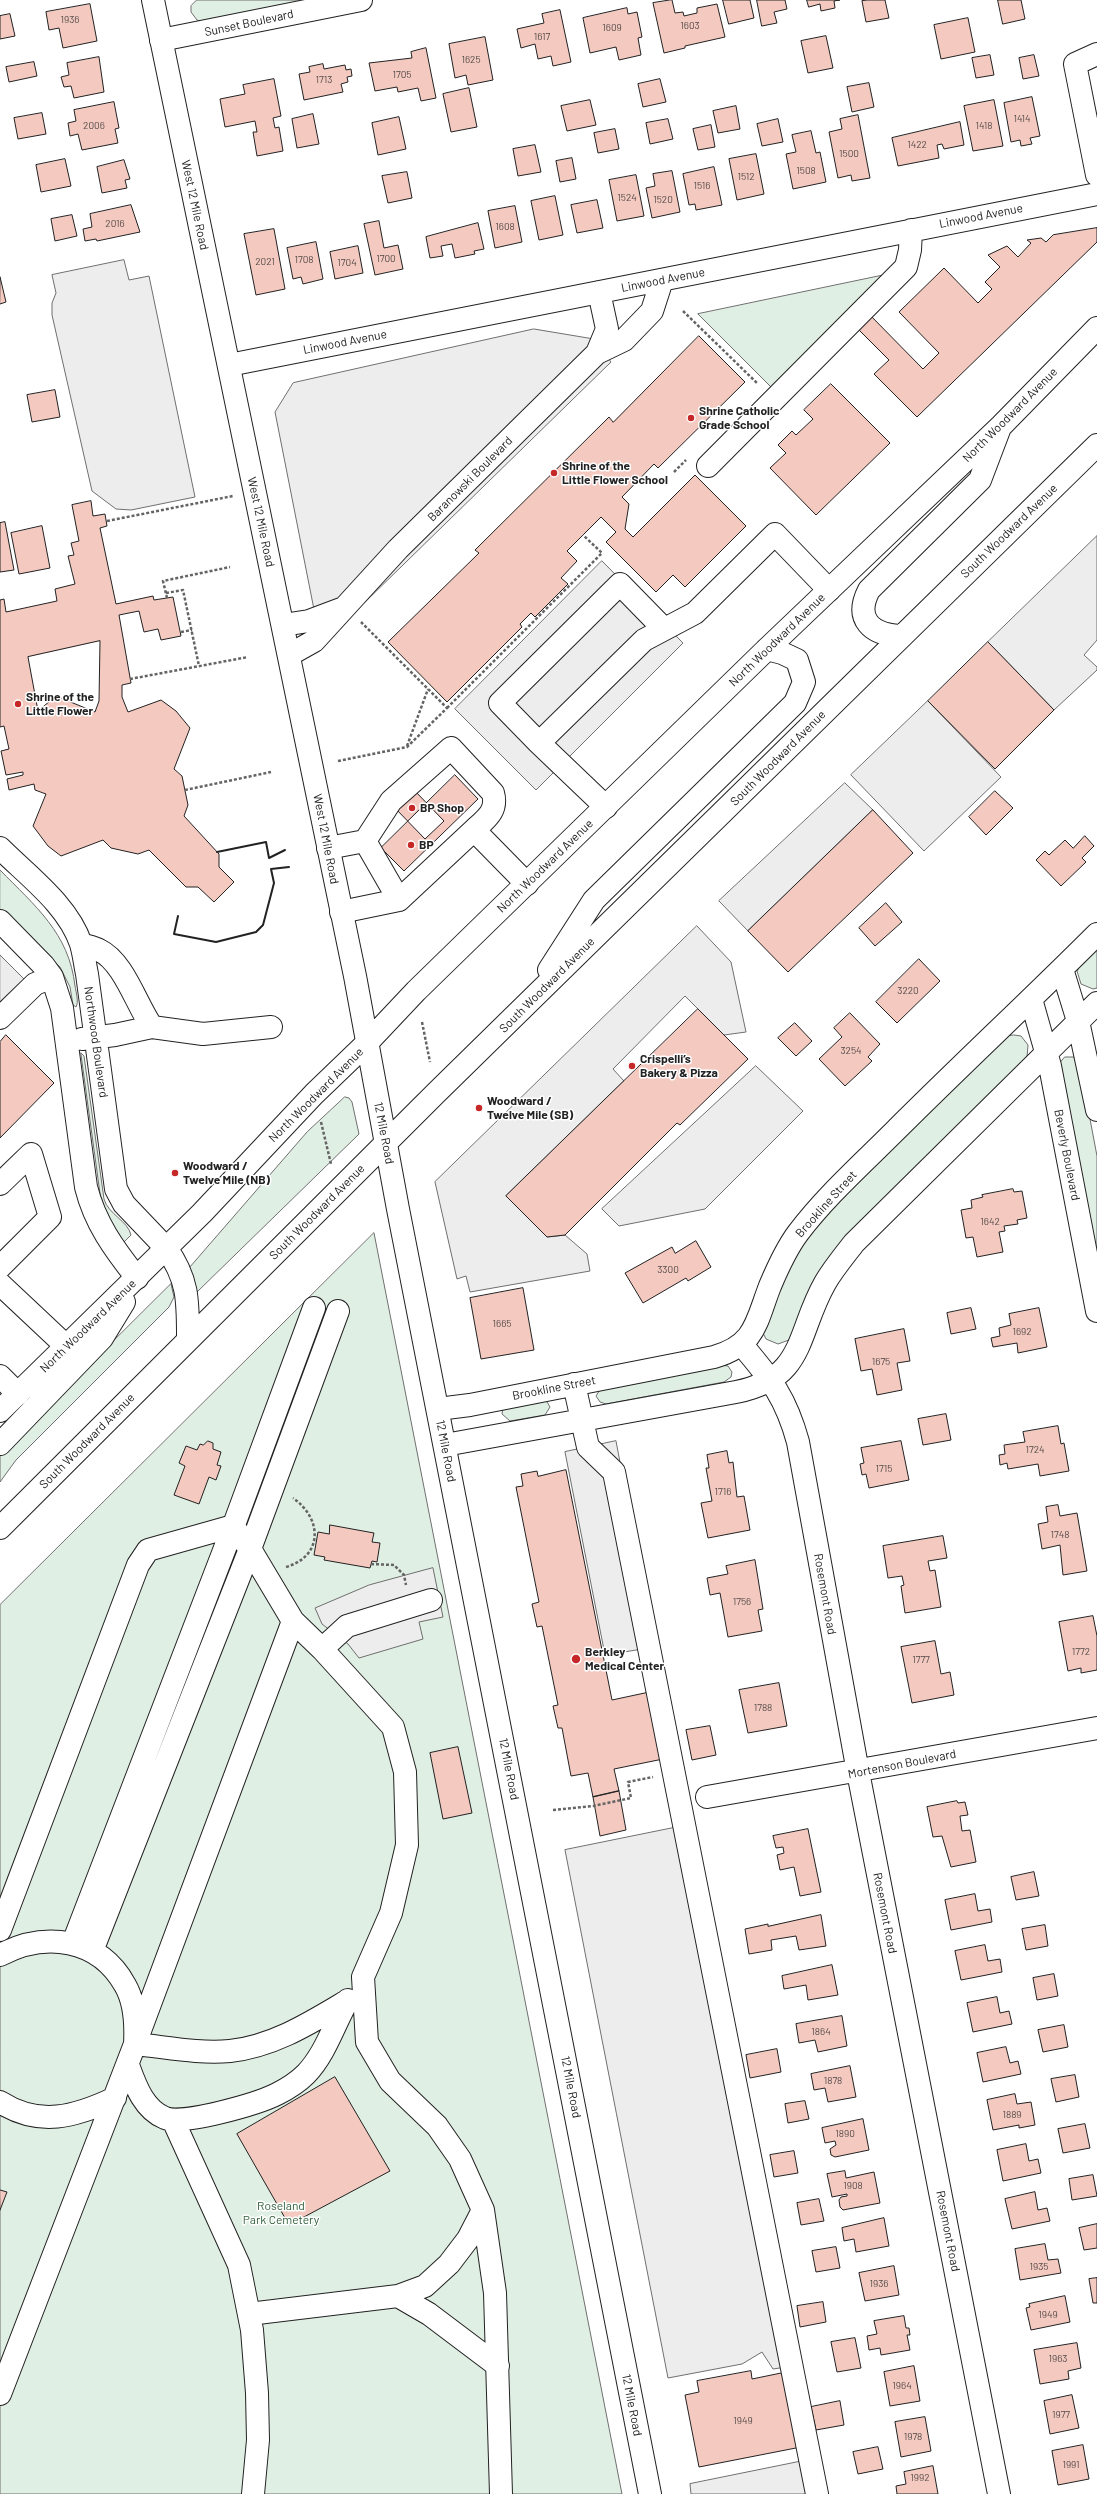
<!DOCTYPE html>
<meta charset="utf-8">
<style>
body{margin:0}
canvas{display:block;background:#fff}
</style>
<canvas width="1097" height="2494"></canvas>
<script>
const c = document.querySelector('canvas').getContext('2d');
c.lineJoin = 'round';
function fill(path, color) { c.fillStyle = color; c.fill(path, 'evenodd'); }
function strokePath(path, color, width, dash) { c.strokeStyle = color; c.lineWidth = width; c.lineCap = dash ? 'butt' : 'round'; c.setLineDash(dash || []); c.stroke(path); }
function drawText(font, color, halo, rows, align = 'center') {
  c.font = font + ' Barlow,sans-serif'; c.lineWidth = 3; c.setLineDash([]); c.textBaseline = 'middle'; c.strokeStyle = halo; c.fillStyle = color; for (const [text, x, y, turn = 0] of rows) {
    c.save(); c.translate(x, y); c.rotate((+turn || 0) * Math.PI / 180); c.textAlign = isNaN(turn) ? turn : align; if (halo) c.strokeText(text, 0, 0); c.fillText(text, 0, 0); c.restore();
  }
}
const green = new Path2D(`
 M197 0H312L203 22 197 20 191 12V6Z
 M884 275 772 388 698 314Z
 M0 870C35 906 69 933 75 986 76 992 79 1002 76 1007L73 1005 70 987 60 967 0 911Z
 M1097 947V988L1093 989 1081 984 1077 971 1083 961Z
 M1014 1035 1021 1036 1028 1045 1027 1057 837 1247 815 1280 789 1340 778 1344 766 1339 763 1333 792 1259 829 1208 1008 1036Z
 M81 1053 84 1056 104 1199C108 1214 128 1221 131 1235L124 1242 114 1235 101 1200Z
 M1065 1057H1073L1079 1061 1097 1156V1268L1060 1063Z
 M345 1097 349 1098 352 1102 359 1134 197 1292 189 1268 307 1132Z
 M374 1233 622 2494H0V1605Z
 M171 1284 174 1297 169 1307 16 1460 0 1482V1454Z
 M721 1365 728 1366 732 1372 731 1377 724 1382 606 1404 600 1402 596 1396 601 1388Z
 M546 1400 550 1407 545 1415 510 1421 502 1414 503 1407Z`);
fill(green, '#e0efe3');
strokePath(green, '#6f6f6f', 1);
const parking = new Path2D(`
 M124 260 129 280 149 276 195 497 131 510 116 509 92 491 52 315V303L56 293 52 275Z
 M534 329 594 339 611 362 321 645 275 412 293 383Z
 M1097 536V640L1084 655 1097 667V670L1054 710 988 642Z
 M602 561 683 643 536 790 455 709Z
 M928 701 1001 777 924 851 851 775Z
 M845 783 873 810 748 931 719 901Z
 M697 926 731 962 746 1032 724 1035 685 996 613 1069 624 1081 506 1196 547 1237 565 1235 587 1254 590 1271 470 1292 466 1276 457 1279 435 1182Z
 M0 955 24 979 0 1003Z
 M756 1066 803 1111 705 1209 619 1226 602 1209Z
 M616 1441 655 1647 605 1655 565 1452Z
 M433 1568 443 1617 419 1622 423 1639 359 1658 348 1644 322 1624 315 1608 369 1585Z
 M693 1824 799 2365 773 2369 762 2352 742 2364 668 2378 565 1850Z
 M818 2458 825 2494H691L690 2484Z`);
fill(parking, '#ededed');
strokePath(parking, '#6f6f6f', 1);
const building = new Path2D(`
 M672 0 675 13 683 12 684 16 697 13V8L717 4 725 37 685 46V48L664 53 653 3Z
 M723 0H750L754 18 729 24Z
 M757 0H785L787 9 774 12 777 23 762 26Z
 M807 0H840L834 1 835 8 821 11 820 4 809 7Z
 M868 0H885L889 18 866 22 862 1Z
 M998 0H1021L1025 19 1003 24Z
 M90 4 97 41 63 48 59 28 49 30 46 12Z
 M627 8 628 14 637 12 642 37 638 38 641 55 619 60 616 47 590 53 583 18Z
 M560 10 571 62 553 66 551 56 538 59 535 44 521 48 517 29 544 23 542 14Z
 M10 14 15 36 0 39V16Z
 M968 18 975 52 941 59 934 25Z
 M826 36 833 68 808 73 801 41Z
 M485 37 493 80 468 85 466 75 455 78 449 44Z
 M426 48 436 98 421 101 418 88 398 92 397 87 375 91 369 63 412 58 411 52Z
 M990 55 994 75 976 78 972 58Z
 M1034 55 1039 76 1023 79 1019 58Z
 M99 57 104 92 74 98 71 86 64 87 61 77 69 75 67 63Z
 M34 62 37 76 9 82 6 67Z
 M323 64 324 69 345 65 346 70 351 69 352 76 347 77 348 82 341 84 343 92 304 100 299 74 310 72 309 67Z
 M274 79 281 116 273 118 275 128 279 127 283 151 257 156 253 132H257L255 121 225 127 220 99 245 94 243 85Z
 M660 79 666 102 643 107 638 84Z
 M869 83 874 107 852 112 847 87Z
 M469 88 477 127 451 132 443 94Z
 M1032 97 1040 136 1030 138 1032 144 1021 146 1020 140 1011 142 1004 103Z
 M590 100 596 125 567 131 561 106Z
 M994 100 1003 146 973 151 964 106Z
 M114 102 119 128 115 129 118 143 82 150 78 134 70 136 68 123 76 121 74 110Z
 M736 106 740 129 718 133 713 111Z
 M42 113 46 134 18 139 14 118Z
 M313 114 319 144 297 148 292 119Z
 M858 115 870 178 852 181 851 175 838 178 829 132 842 129 840 119Z
 M399 117 406 149 378 155 372 123Z
 M668 119 673 139 650 144 646 123Z
 M778 119 783 142 762 146 757 124Z
 M960 122 964 145 944 149 942 144 937 145 939 158 898 166 892 138Z
 M711 125 715 147 698 150 693 129Z
 M615 129 619 149 598 153 594 133Z
 M811 131 816 153 820 152 826 182 793 189 786 154 796 152 792 135Z
 M535 145 541 172 518 176 513 149Z
 M756 154 764 194 737 200 729 159Z
 M572 158 576 179 560 182 556 161Z
 M65 159 71 186 41 192 36 165Z
 M124 160 130 179 125 180 127 188 102 193 97 167Z
 M714 167 722 205 696 210 695 204 689 205 683 174Z
 M672 171 680 212 652 218 646 188 655 186 653 174Z
 M407 172 412 198 388 203 382 176Z
 M636 175 644 216 617 221 609 180Z
 M555 196 563 235 539 240 531 201Z
 M597 200 603 228 577 233 571 205Z
 M131 205 140 232 97 241 96 239 85 241 83 229 92 227 90 214Z
 M515 206 522 242 495 248 488 211Z
 M72 215 77 236 55 241 51 219Z
 M379 221 384 248 398 245 403 269 375 275 364 224Z
 M478 223 484 249 474 251 475 254 455 258 452 244 441 246 443 256 430 258 426 237Z
 M1097 228V242L917 417 874 374 889 360 855 326 868 313 923 369 939 353 899 312 944 268 978 303 992 289 985 282 1000 267 988 255 1007 246 1018 257 1031 243 1027 240 1041 238 1046 242 1053 235Z
 M274 229 285 289 256 295 244 234Z
 M316 242 323 279 303 284 301 277 293 279 287 248Z
 M358 246 363 273 335 279 330 252Z
 M0 277 6 302 0 304Z
 M699 336 745 382 658 468 654 464 622 497 629 504 625 529 633 537 695 475 746 526 685 587 673 575 656 592 606 542 616 532 601 517 567 551 577 561 561 578 568 584 535 617 531 613 520 624 522 627 447 702 388 642 479 553 475 550 609 417 613 422Z
 M831 384 890 443 816 515 770 468 786 453 778 445 792 431 796 435 813 419 804 410Z
 M55 390 60 417 32 422 27 395Z
 M91 501 93 516 105 514 107 526 100 528 116 604 153 596 154 600 173 597 181 636 161 640 158 629 144 632 139 611 119 615 131 683 122 685V697L128 712 161 700 176 711 190 728 174 769 182 776 188 805 184 816 219 854V867L234 882 214 902 198 887H186L149 850 138 854 111 848 103 840 61 856 48 846 33 826 46 794 35 790 34 784 9 790 7 779 23 775V772L6 775 1 751 9 749 4 726 0 727V600L4 599 6 612 57 601 55 589 75 584 68 556 74 555 71 543 79 541 72 505ZM100 641 99 701 95 712 56 696 38 711 28 657Z
 M5 522 14 570 0 572V523Z
 M42 526 50 568 19 574 11 533Z
 M988 642 1054 710 995 769 928 701Z
 M455 775 478 799 404 871 381 848Z
 M413 789 444 821 425 839 394 807Z
 M995 791 1013 808 986 835 969 817Z
 M873 810 913 853 788 972 748 931Z
 M1085 836 1094 846 1082 858 1086 862 1061 886 1036 860 1045 851 1049 855 1065 840 1073 848Z
 M886 903 902 922 875 946 859 928Z
 M919 959 940 981 897 1023 876 1002Z
 M698 1009 748 1059 680 1125 677 1123 565 1235 547 1237 506 1196Z
 M850 1013 880 1044 868 1057 872 1061 845 1086 819 1059 842 1037 834 1028Z
 M795 1023 812 1041 796 1056 778 1038Z
 M6 1035 54 1083 0 1138V1042Z
 M1013 1189 1014 1192 1022 1191 1027 1218 1017 1220 1018 1224 1004 1226 1005 1231 999 1232 1003 1252 977 1257 973 1237 966 1238 961 1210 972 1208 971 1200 983 1197 982 1195Z
 M696 1241 711 1267 688 1281 686 1278 643 1303 625 1273 672 1247 675 1253Z
 M523 1288 534 1350 481 1359 470 1298Z
 M971 1308 976 1329 951 1334 947 1313Z
 M1039 1308 1047 1347 1018 1353 1017 1343 993 1347 991 1338 1000 1336 999 1328 1011 1325 1009 1314Z
 M904 1329 910 1361 897 1363 902 1390 877 1395 872 1369 861 1371 855 1339Z
 M946 1414 951 1440 923 1445 918 1419Z
 M1058 1426 1061 1444 1064 1443 1069 1471 1040 1476 1038 1464 1008 1469 1007 1463 1000 1465 999 1455 1005 1454 1004 1445 1025 1442 1023 1432Z
 M208 1441 213 1443V1449L221 1452 217 1465 221 1466 216 1480 209 1477 199 1504 174 1495 185 1466 179 1463 186 1446 197 1450 200 1444 203 1445Z
 M901 1441 909 1480 869 1488 866 1474 862 1475 860 1464 864 1463 861 1448Z
 M727 1451 729 1463 733 1462 737 1497 744 1496 750 1530 708 1538 701 1503 712 1501 706 1468H709L707 1455Z
 M566 1470 612 1700 654 1691 668 1758 614 1769 619 1791 593 1797 588 1773 571 1776 562 1728H558L553 1706 558 1705 542 1626 537 1627 532 1604 539 1602 516 1487 523 1486 521 1474 537 1471 538 1476Z
 M1058 1505 1060 1516 1077 1513 1087 1571 1063 1575 1060 1545 1042 1549 1038 1524 1048 1522 1046 1507Z
 M330 1525 374 1533 372 1542 380 1543 377 1562 372 1561 370 1568 324 1560 325 1557 314 1555 318 1532 329 1534Z
 M943 1536 947 1558 928 1561 930 1571 935 1570 941 1607 905 1613 901 1586 904 1585 902 1576 888 1578 883 1546Z
 M755 1560 763 1609 758 1610 762 1631 728 1637 720 1593 710 1595 707 1578 728 1574 726 1566Z
 M1093 1616 1097 1636V1670L1081 1673V1668L1068 1671 1059 1622Z
 M935 1641 941 1674 950 1672 954 1695 912 1703 901 1647Z
 M779 1683 787 1726 748 1733 739 1690Z
 M710 1726 716 1755 692 1760 686 1730Z
 M458 1747 472 1813 443 1819 430 1753Z
 M619 1791 626 1830 600 1836 593 1797Z
 M957 1801 958 1803 965 1802 968 1815 960 1816 962 1831 970 1830 976 1862 951 1867 942 1836 933 1837 927 1807Z
 M808 1829 821 1892 800 1896 794 1867 780 1870 777 1855 784 1853 783 1847 776 1848 773 1836Z
 M1034 1872 1039 1896 1016 1900 1011 1877Z
 M975 1894 978 1911 990 1909 992 1922 951 1930 945 1900Z
 M821 1915 826 1946 799 1950 796 1936 771 1940 772 1950 749 1954 745 1929 768 1924V1926Z
 M1045 1925 1048 1946 1026 1950 1022 1929Z
 M985 1945 988 1961 1000 1959 1002 1972 961 1980 955 1951Z
 M832 1965 838 1995 808 2000 806 1985 784 1989 782 1976Z
 M1054 1974 1058 1996 1037 2000 1033 1978Z
 M997 1997 1000 2013 1009 2011 1012 2024 973 2032 967 2003Z
 M842 2016 847 2046 818 2052 815 2040 799 2043 796 2024Z
 M1064 2025 1068 2047 1043 2052 1038 2030Z
 M1006 2047 1010 2063 1018 2061 1021 2074 983 2082 977 2053Z
 M777 2049 781 2072 750 2078 746 2055Z
 M850 2066 856 2097 828 2102 825 2088 814 2090 811 2074Z
 M1075 2075 1079 2097 1056 2102 1051 2079Z
 M335 2077 390 2171 289 2225 237 2134Z
 M1015 2094 1017 2104 1031 2102 1035 2125 1019 2128V2125L993 2130 987 2100Z
 M805 2101 809 2119 788 2123 785 2104Z
 M863 2119 869 2150 835 2157 831 2155 830 2149 836 2145 835 2141 825 2143 822 2128Z
 M1085 2124 1090 2148 1063 2153 1058 2129Z
 M1026 2144 1029 2161 1038 2159 1041 2173 1003 2181 997 2150Z
 M794 2151 798 2173 774 2177 770 2155Z
 M845 2171 846 2178 874 2172 880 2203 843 2210 840 2207 839 2200 841 2197 847 2196V2194L832 2197 827 2174Z
 M1093 2175 1097 2196 1072 2200 1069 2179Z
 M0 2190 7 2192 0 2210Z
 M1035 2192 1038 2210 1047 2208 1050 2221 1012 2229 1005 2199Z
 M819 2199 824 2221 801 2225 797 2203Z
 M884 2218 889 2246 856 2252 854 2239 844 2241 842 2228Z
 M1097 2224V2248L1084 2250 1079 2228Z
 M1045 2244 1048 2260 1058 2259 1061 2273 1020 2280 1015 2249Z
 M836 2247 840 2268 816 2272 812 2251Z
 M894 2266 899 2295 865 2301 859 2273Z
 M1097 2278V2303H1093L1089 2279Z
 M1065 2296 1070 2322 1031 2330 1026 2308 1030 2307 1029 2304Z
 M823 2302 826 2322 800 2327 797 2306Z
 M904 2316 906 2328H909L910 2335H907L910 2350 881 2355 880 2348 869 2350 867 2336 877 2334 874 2321Z
 M855 2338 861 2368 837 2372 831 2342Z
 M1077 2343 1081 2368 1068 2371 1069 2379 1040 2384 1034 2350Z
 M914 2366 920 2401 890 2406 884 2372Z
 M751 2371 752 2379 786 2372 801 2447 699 2467 685 2395 699 2392 697 2381Z
 M1072 2395 1079 2428 1050 2434 1044 2401Z
 M840 2401 844 2425 816 2430 811 2407Z
 M925 2417 931 2451 901 2457 895 2422Z
 M1083 2445 1089 2479 1058 2485 1052 2451Z
 M878 2447 883 2469 858 2474 853 2452Z
 M933 2466 938 2494H897L896 2486 906 2484 904 2472Z`);
fill(building, '#f3c9c0');
strokePath(building, '#222', 1);
const minor = new Path2D(`
 M161 40 361 0
 M1097 54 1075 64 1097 175
 M597 353 607 329 599 292
 M229 365 1097 194
 M708 466 906 267 910 250 911 230
 M283 625 309 621 341 609
 M289 655 314 641 398 549 597 353 624 340 652 311 662 280
 M539 743 500 703 620 584 664 629
 M606 807 539 743 644 640 695 613 775 534 829 590
 M365 841 391 801 451 748 493 793C498 811 486 819 474 830
 M0 848C28 876 68 905 81 944 84 954 85 965 87 974L116 1189 124 1204 166 1248
 M328 848 365 841 399 900
 M341 912 399 900 474 830 527 884
 M0 921 44 966 52 977 62 1008 86 1187C95 1223 114 1249 137 1278
 M81 944C87 946 94 947 99 950 124 962 136 1004 152 1027
 M1062 969 1078 1021 1097 1110
 M1031 999 1050 1066 1097 1311
 M0 1018 35 984 52 977
 M82 1039 115 1035 152 1027 203 1034 271 1027
 M0 1184 31 1154 50 1217 0 1267
 M0 1284 66 1346
 M742 1345C771 1379 786 1398 798 1442L858 1772 999 2494
 M0 1376 18 1394
 M574 1384 588 1447 614 1472 817 2494
 M438 1409 470 1405 714 1357C756 1345 756 1322 770 1286 778 1267 786 1249 798 1233 826 1196 861 1165 894 1132 961 1065 1030 1001 1097 934
 M445 1445 736 1392C806 1378 796 1334 825 1283 833 1269 844 1256 854 1243L1097 1003
 M322 1649 347 1626 431 1600
 M707 1797 1097 1728
 M0 1930 138 1565 148 1550 233 1526 250 1549 293 1621 322 1649 393 1727 405 1772 407 1845 391 1913 363 1977 367 2042 390 2081 437 2126 460 2159 483 2210 495 2293 501 2494
 M73 1943 235 1522 314 1308
 M92 1951 250 1549 338 1311
 M0 1955C45 1931 99 1938 125 1985 135 2002 136 2026 135 2044 166 2047 199 2054 230 2051 274 2046 310 2023 347 2001
 M128 2065C135 2084 143 2109 165 2118 184 2125 257 2104 277 2094 287 2089 298 2082 306 2074 326 2053 334 2024 348 2000
 M0 2102C39 2127 75 2117 115 2098
 M173 2120 239 2265 252 2330 257 2393 258 2440 253 2494
 M398 2296 429 2314 498 2366
 M249 2314 398 2296 425 2286 449 2264 468 2239 483 2210
 M0 2394 135 2044 293 1621`);
const major = new Path2D(`
 M153 0 355 976 398 1209 650 2494
 M902 636C871 635 854 619 869 590L980 480 999 430
 M549 970 594 900 795 703 804 682 797 660 782 653 767 649
 M166 1248C189 1280 188 1302 188 1340
 M0 1411 202 1213 314 1094 366 1044 416 991 767 649 1001 426 1097 328
 M0 1444 102 1338 124 1302
 M0 1528 437 1092 1097 445`);
strokePath(minor, '#222', 24);
strokePath(major, '#222', 24);
strokePath(new Path2D(`
 M683 311 758 384
 M674 472 686 460
 M107 521 233 496
 M166 593 183 590 199 666
 M167 598 163 581 230 567
 M181 632 192 630
 M130 679 248 657
 M447 708 602 553 583 535
 M407 746 428 689
 M338 761 407 747 447 708 361 622
 M185 790 271 772
 M422 1022 430 1062
 M321 1122 331 1164
 M371 1564 394 1565 404 1575 406 1585
 M286 1567C324 1556 322 1518 293 1498
 M553 1810 593 1806 631 1798 628 1782 653 1777`), '#646464', 2.5, [3, 2]);
strokePath(minor, '#fff', 22);
strokePath(major, '#fff', 22);
strokePath(new Path2D(`
 M217 852 266 842 269 858 285 850
 M178 916 174 934 216 942 256 932 263 925 274 883 271 869 289 867`), '#222', 2);
for (const [x, y, r, color] of [
 [691,418,4,"#c62828"],
 [554,473,4,"#c62828"],
 [18,704,4,"#c62828"],
 [412,808,4,"#c62828"],
 [411,845,4,"#c62828"],
 [632,1066,4,"#c62828"],
 [479,1108,4,"#c62828"],
 [175,1173,4,"#c62828"],
 [576,1659,5,"#c62828"]
]) { const dot = new Path2D(); dot.arc(x, y, r, 0, 2 * Math.PI); c.fillStyle = color; c.fill(dot); strokePath(dot, '#fff', 1.5); }
drawText('10px', '#564c4a', null, [
 ["1936",70,20],
 ["1603",690,26],
 ["1609",612,28],
 ["1617",542,37],
 ["1625",471,60],
 ["1705",402,75],
 ["1713",324,80],
 ["1414",1022,119],
 ["2006",94,126],
 ["1418",984,126],
 ["1422",917,145],
 ["1500",849,154],
 ["1508",806,171],
 ["1512",746,177],
 ["1516",702,186],
 ["1524",627,198],
 ["1520",663,200],
 ["2016",115,224],
 ["1608",505,227],
 ["1700",386,259],
 ["1708",304,260],
 ["2021",265,262],
 ["1704",347,263],
 ["3220",908,991],
 ["3254",851,1051],
 ["1642",990,1222],
 ["3300",668,1270],
 ["1665",502,1324],
 ["1692",1022,1332],
 ["1675",881,1362],
 ["1724",1035,1450],
 ["1715",884,1469],
 ["1716",723,1492],
 ["1748",1060,1535],
 ["1756",742,1602],
 ["1772",1081,1652],
 ["1777",921,1660],
 ["1788",763,1708],
 ["1864",821,2032],
 ["1878",833,2081],
 ["1889",1012,2115],
 ["1890",845,2134],
 ["1908",853,2186],
 ["1935",1039,2267],
 ["1936",879,2284],
 ["1949",1048,2315],
 ["1963",1058,2359],
 ["1964",902,2386],
 ["1977",1061,2415],
 ["1949",743,2421],
 ["1978",913,2437],
 ["1991",1071,2465],
 ["1992",920,2478]
]);
drawText('12px', '#222', '#fff', [
 ["Sunset Boulevard",249,23,-12],
 ["West 12 Mile Road",195,205,78],
 ["Linwood Avenue",981,216,-11],
 ["Linwood Avenue",663,280,-11],
 ["Linwood Avenue",345,342,-11],
 ["North Woodward Avenue",1010,415,-45],
 ["Baranowski Boulevard",470,479,-45],
 ["West 12 Mile Road",261,522,78],
 ["South Woodward Avenue",1009,531,-44],
 ["North Woodward Avenue",777,640,-44],
 ["South Woodward Avenue",778,758,-45],
 ["West 12 Mile Road",326,839,79],
 ["North Woodward Avenue",545,866,-44],
 ["South Woodward Avenue",547,985,-45],
 ["Northwood Boulevard",96,1042,82],
 ["North Woodward Avenue",316,1095,-45],
 ["12 Mile Road",384,1133,79],
 ["Beverly Boulevard",1067,1155,79],
 ["Brookline Street",826,1204,-48],
 ["South Woodward Avenue",317,1212,-45],
 ["North Woodward Avenue",88,1326,-44],
 ["Brookline Street",554,1388,-11],
 ["South Woodward Avenue",87,1441,-45],
 ["12 Mile Road",446,1451,79],
 ["Rosemont Road",825,1594,80],
 ["Mortenson Boulevard",902,1764,-11],
 ["12 Mile Road",509,1769,79],
 ["Rosemont Road",885,1913,79],
 ["12 Mile Road",571,2087,79],
 ["Rosemont Road",948,2231,79],
 ["12 Mile Road",632,2405,79]
]);
drawText('bold 12px', '#222', '#fff', [
 ["Shrine Catholic",699,411],
 ["Grade School",699,425],
 ["Shrine of the",562,466],
 ["Little Flower School",562,480],
 ["Shrine of the",26,697],
 ["Little Flower",26,711],
 ["BP Shop",420,808],
 ["BP",419,845],
 ["Crispelli’s",640,1059],
 ["Bakery & Pizza",640,1073],
 ["Woodward /",487,1101],
 ["Twelve Mile (SB)",487,1115],
 ["Woodward /",183,1166],
 ["Twelve Mile (NB)",183,1180],
 ["Berkley",585,1652],
 ["Medical Center",585,1666]
], 'left');
drawText('12px', '#2f5e38', '#fff', [
 ["Roseland",281,2206],
 ["Park Cemetery",281,2220]
]);
</script>
